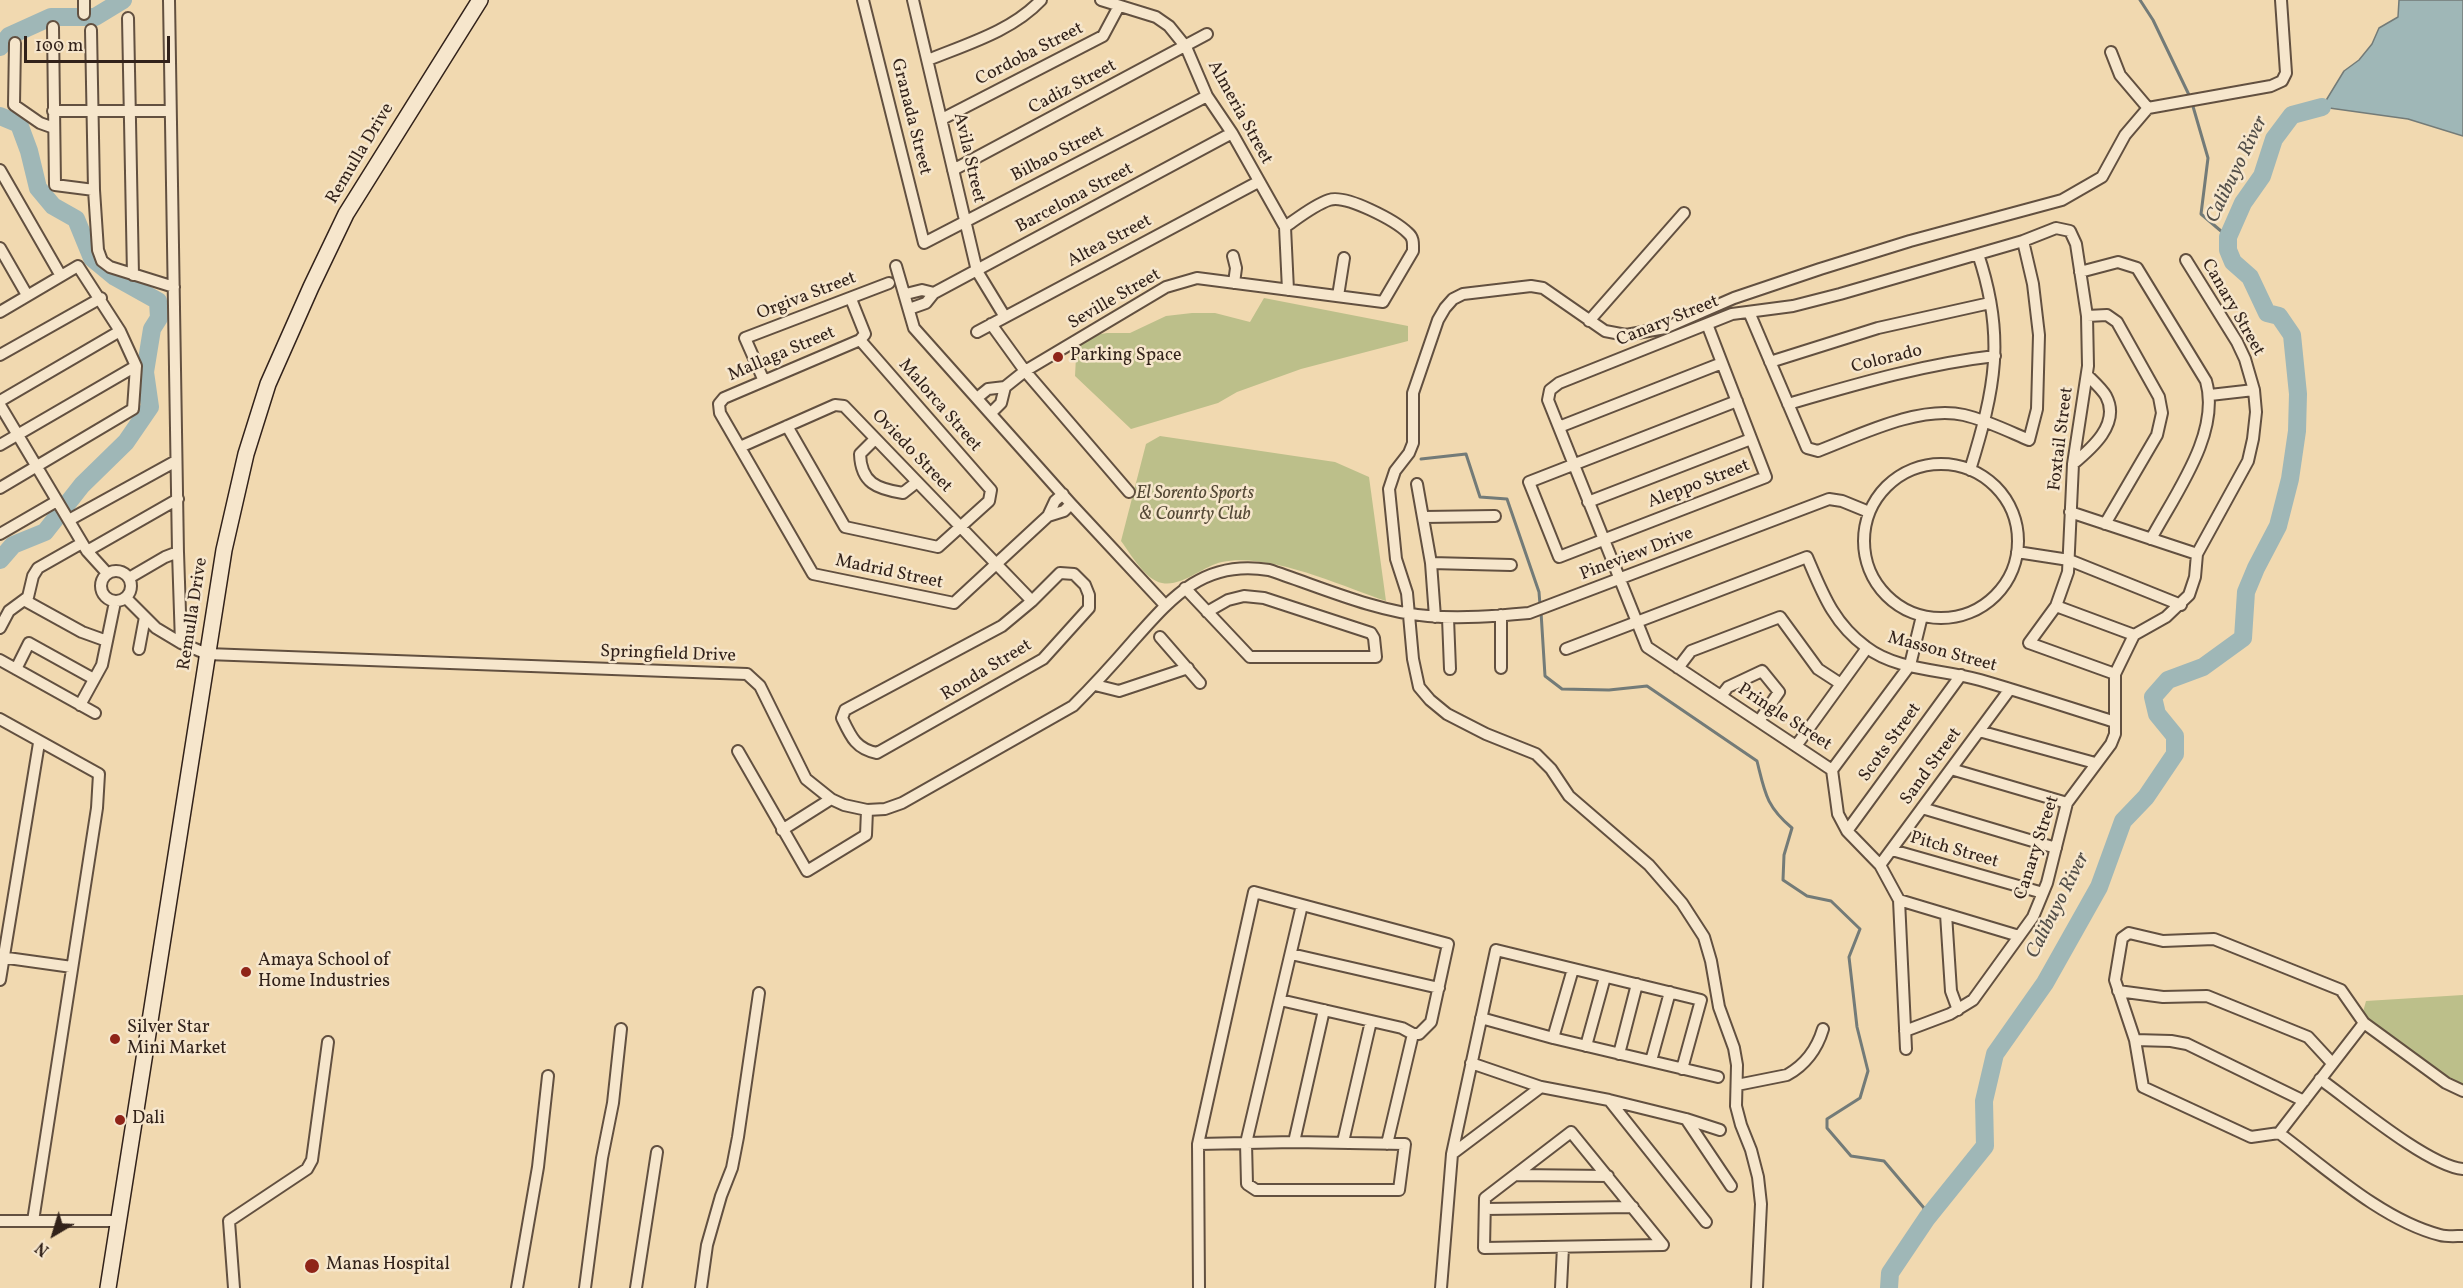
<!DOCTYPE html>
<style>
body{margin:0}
#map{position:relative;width:2463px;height:1288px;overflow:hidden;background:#f1d9b0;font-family:Vollkorn,serif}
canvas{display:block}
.north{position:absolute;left:24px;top:1204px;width:60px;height:60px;-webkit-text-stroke:4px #f6e6cc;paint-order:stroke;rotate:218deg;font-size:16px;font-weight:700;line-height:24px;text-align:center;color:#32221a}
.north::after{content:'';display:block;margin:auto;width:21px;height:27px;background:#32221a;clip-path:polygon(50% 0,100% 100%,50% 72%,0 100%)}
.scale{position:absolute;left:24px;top:36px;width:146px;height:27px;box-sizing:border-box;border:3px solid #32221a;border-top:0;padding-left:8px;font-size:18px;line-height:21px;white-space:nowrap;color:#32221a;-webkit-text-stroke:4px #f6e6cc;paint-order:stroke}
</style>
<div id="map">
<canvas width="2463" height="1288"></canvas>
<div class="north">N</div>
<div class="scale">100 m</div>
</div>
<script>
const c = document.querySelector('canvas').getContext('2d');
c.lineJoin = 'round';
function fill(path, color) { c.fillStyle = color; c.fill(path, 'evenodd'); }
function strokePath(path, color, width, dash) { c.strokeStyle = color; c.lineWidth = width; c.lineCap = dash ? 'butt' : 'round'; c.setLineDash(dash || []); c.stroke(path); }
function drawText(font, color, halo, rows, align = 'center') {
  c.font = font + ' Vollkorn,serif'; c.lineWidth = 5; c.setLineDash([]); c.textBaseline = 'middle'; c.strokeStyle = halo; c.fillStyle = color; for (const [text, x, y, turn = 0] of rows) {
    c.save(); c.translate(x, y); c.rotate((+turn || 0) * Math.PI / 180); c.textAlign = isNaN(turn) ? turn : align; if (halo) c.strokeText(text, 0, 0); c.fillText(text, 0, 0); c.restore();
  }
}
fill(new Path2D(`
 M1264 298 1408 326V341L1301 369 1237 392 1218 403 1131 429 1075 376 1076 357 1083 337 1107 333H1130L1166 316 1192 313H1215L1250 322Z
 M1160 436 1335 462 1369 477 1386 601C1342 586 1268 552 1222 562 1203 566 1182 587 1162 583 1145 580 1131 554 1121 541L1146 444Z
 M2463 995V1090L2370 1024 2363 1012 2366 1001Z`), '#bcbf8a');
const water = new Path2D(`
 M2399 0H2463V136L2408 119 2322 107 2344 71 2359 60 2372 44 2379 28 2398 17Z`);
fill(water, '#9fb7b7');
strokePath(water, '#737b78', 1.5);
strokePath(new Path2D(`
 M2140 0 2153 20 2190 97
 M2192 103 2208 158 2201 214 2228 237
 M1421 459 1466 454 1480 497 1507 499 1539 592 1540 605
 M1541 612 1545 676 1562 689 1609 690 1647 686 1757 761C1765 793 1766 806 1792 828L1784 855 1783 880 1807 896 1831 901 1860 929 1849 957 1857 1027 1868 1071 1860 1098 1827 1119V1128L1851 1156 1884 1161 1924 1208 1922 1225`), '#737b78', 3);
strokePath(new Path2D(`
 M0 47 9 36 51 17H95L123 0
 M0 116 19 124 29 151 38 188 53 206 76 219 92 258 115 277 158 301 159 318 152 329 145 372 150 407 126 442 82 485 45 532 13 545 0 560
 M1889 1288 1890 1273 1927 1218 1985 1146 1984 1101 1995 1054 2045 983 2099 887 2123 821 2146 797 2175 754V736L2157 714 2153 697 2168 680 2203 667 2243 638 2246 592 2256 568 2278 526 2290 479 2297 431 2298 394 2292 335 2279 316 2267 313 2250 277 2233 262 2228 250V237L2243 203 2262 176 2274 139 2292 115 2322 107`), '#9fb7b7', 18);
const minor = new Path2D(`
 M84 0V14
 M863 0 924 243 1207 96
 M913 0 977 271 1005 317
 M1101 0 1156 17 1169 26 1186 47 1207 96 1232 133 1285 227 1288 290
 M128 18 133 275
 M53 27 55 185 94 190
 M91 30 94 190 98 250 102 261 110 267 174 287
 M15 43 14 105 40 123 54 128
 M2111 52 2120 75 2148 108
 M928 60C967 44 1012 31 1041 0
 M53 111H170
 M942 119 1103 36 1119 6
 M0 170 61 276
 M953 170 1207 34
 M0 248 27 295
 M1233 256 1236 268 1234 283
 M896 266 914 328 1071 504 1165 605
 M2080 272 2118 262 2137 268 2206 381C2221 433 2175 494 2151 539
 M934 293 1232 133
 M906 294 922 290 934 293 926 303 909 309
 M1338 296 1344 258
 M0 312 78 266 120 331 136 366 133 409 0 488
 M1749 312 1807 448 1818 451C1860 435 1919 405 1964 415 1986 420 2008 431 2029 440L2037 409 2039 335 2033 284 2023 241
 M2087 316 2107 315 2117 322 2159 397 2162 413 2157 435 2105 524
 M1589 321 1684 213
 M991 324 1025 371 1129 492
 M1707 324 1766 477 1559 557 1529 482 1737 401
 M977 332 1258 182
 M860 340 724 398 719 404 720 413 813 574 954 603 1048 516 1055 501 1063 494
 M0 355 101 298
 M1770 362 1878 328 1990 303
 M764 381 745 338 889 283
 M2210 395 2254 390
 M977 398 988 389 1005 387 1025 371 1166 287 1197 278 1383 302 1413 251C1413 244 1414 238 1408 233 1396 221 1346 194 1329 200 1314 205 1298 218 1285 227
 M0 401 120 331
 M1788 404C1857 384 1924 364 1995 356
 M0 405 87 551 107 573
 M991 413 1001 403 1005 387
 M787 426 845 527 938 547 989 501 991 490 860 340 865 334 851 299
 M1559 427 1722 363
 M875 439 860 454C861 483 877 489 903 493L917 482
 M0 445 136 366
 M740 447 835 405 844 406 1032 601
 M2073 464C2091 449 2121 424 2106 396 2102 389 2093 381 2087 375
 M1864 541a77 77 0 1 1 154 0a77 77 0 1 1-154 0Z
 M1970 470C1995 389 2006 337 1978 254
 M1417 484 1431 563 1435 617
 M1588 502 1751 439
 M2070 512 2197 554
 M1048 516 1064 511 1071 504
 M1424 517 1495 516
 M69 520 176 461
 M0 534 57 501
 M87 551 178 499
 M178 552 181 643
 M2017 552 2069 560 2181 605
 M1431 563 1511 565
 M101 586a15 15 0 1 1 30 0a15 15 0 1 1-30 0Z
 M1060 573 1074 574 1085 585 1089 595V608L1043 659 877 753C856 749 851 737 842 718L845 710 1002 626 1032 601Z
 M129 578 165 557 178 552 169 0
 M1185 588 1250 657H1376L1374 638 1371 633 1264 598 1244 596 1228 600 1207 612
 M126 598 156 628 181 643 207 654 747 674 760 686 806 779 831 799 844 805 867 810 885 809 902 803 1073 706C1094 685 1114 663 1133 641 1172 597 1204 559 1269 570 1318 586 1376 612 1428 616 1461 619 1496 616 1529 613L1829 499 1842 501 1869 512
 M24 600 82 632 107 641
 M2056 606 2134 635
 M1448 618 1450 669
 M0 628 9 611 28 597 33 576 38 568 82 543
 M1160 637 1200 683
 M139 649 145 617
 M1566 649 1807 557C1822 592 1833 623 1866 647 1897 671 1943 669 1980 680 2025 693 2070 708 2115 722
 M0 660 95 713
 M1501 668V615
 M1678 668 1691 651 1780 617 1818 669 1841 684
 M16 669 29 643 94 679
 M1095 685 1119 691 1188 668
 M1721 696 1728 687 1762 671 1779 692 1759 721
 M80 705 102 665 115 602
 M0 719 99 774 97 808 33 1221
 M1979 731 2095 763
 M1796 746 1867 648
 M738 751 807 871 866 835 867 810
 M1951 769 2067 803
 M1832 770 1910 665 1922 616
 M1922 808 2056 848
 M782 830 831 799
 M1847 831 1961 675
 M1892 850 2043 893
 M1880 865 2010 689
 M1899 900 2019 936
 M1946 914 1951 991 1958 1010
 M1291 954 1439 988
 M0 957 72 967
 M0 980 39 743
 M2118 991 2163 997 2207 996 2308 1037 2332 1063
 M1280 1000 1402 1028 1413 1034
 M1481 1018 1553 1038 1718 1077
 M1905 1031 1950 1014 1973 1000 2033 917 2047 883 2067 803 2111 744 2115 734V674L2134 635 2166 617 2189 595 2195 577 2197 554 2248 461 2253 439 2256 412 2254 390 2245 359 2237 342 2186 260
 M1553 1038 1573 969
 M2135 1040 2171 1041 2187 1044 2304 1101
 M1586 1046 1605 977
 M1906 1049 1899 900 1880 865 1847 831 1838 814 1832 770 1647 647 1548 400 1550 390 1559 383 1732 314 1793 306 1840 294 2023 241 2056 228 2070 231 2076 244 2087 316 2088 366 2073 464 2068 572 2056 606 2029 643 2115 674
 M1619 1054 1637 984
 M1651 1061 1670 992
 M1471 1063 1541 1087 1609 1100 1686 1119 1720 1130
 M2320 1079C2351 1101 2428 1166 2463 1169
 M1737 1085 1787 1075C1805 1065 1817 1049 1823 1029
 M2463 1091 2446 1083 2364 1023 2341 990 2214 939 2163 941 2129 933 2122 938 2115 980 2135 1040 2143 1087 2251 1137 2279 1133C2326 1168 2382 1220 2440 1235 2447 1237 2456 1236 2463 1236
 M1609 1100 1706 1222
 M1686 1119 1731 1186
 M1571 1132 1663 1245 1484 1248 1485 1198Z
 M2279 1133 2364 1023
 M1294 1142 1324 1010
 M1343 1142 1371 1021
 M1198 1144 1294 1142 1405 1144 1399 1190H1256L1247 1184 1246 1143 1302 905
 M1452 1154 1541 1087
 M1516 1175 1608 1176
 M1485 1209 1633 1207
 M0 1221H118
 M234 1288 229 1221 307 1169 312 1160 328 1042
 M517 1288 538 1167 548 1076
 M585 1288 602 1158 613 1103 621 1029
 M636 1288 657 1152
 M701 1288 707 1245 721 1196 732 1168 738 1137 759 993
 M1199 1288 1198 1144 1254 892 1448 944 1431 1022 1419 1034H1413L1387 1144
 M1441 1288 1452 1154 1496 950 1701 1000 1682 1069
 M1561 1288 1563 1247
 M1757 1288 1761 1204 1758 1177 1751 1150 1741 1125 1736 1106 1737 1065 1734 1048 1719 1007 1711 961 1704 937 1682 903 1649 865 1569 796 1551 769 1536 754 1486 734 1447 714 1430 700 1419 687 1413 659 1407 593 1396 559 1389 489 1395 471 1409 453 1413 443V393L1438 320 1445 308 1453 299 1463 294 1531 286 1543 288 1605 331 1626 335 1665 328 1734 298 1820 269 1910 241 2062 200 2102 177 2125 135 2148 108 2271 86 2282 81 2286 73 2281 0`);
const secondary = new Path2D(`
 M108 1288 224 550 246 454 268 384 311 287 346 214 480 0`);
strokePath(minor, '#625040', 14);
strokePath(secondary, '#32221a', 18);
strokePath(minor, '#f6e6cc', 10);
strokePath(secondary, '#f6e6cc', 15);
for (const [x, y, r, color] of [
 [1058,357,6,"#8f2418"],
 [246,972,6,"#8f2418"],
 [115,1039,6,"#8f2418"],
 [120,1120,6,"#8f2418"],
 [312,1266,8,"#8f2418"]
]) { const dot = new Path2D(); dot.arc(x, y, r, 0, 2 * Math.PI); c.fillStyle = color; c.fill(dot); strokePath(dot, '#f6e6cc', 2); }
drawText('18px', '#32221a', '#f6e6cc', [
 ["Cordoba Street",1030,55,-27],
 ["Cadiz Street",1073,88,-28],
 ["Almeria Street",1239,113,61],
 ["Granada Street",910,117,76],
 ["Remulla Drive",361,154,-59],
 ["Bilbao Street",1058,155,-27],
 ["Avila Street",968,158,77],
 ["Barcelona Street",1075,199,-28],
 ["Altea Street",1110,242,-28],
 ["Orgiva Street",807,297,-21],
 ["Seville Street",1115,300,-30],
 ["Canary Street",2232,308,60],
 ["Canary Street",1668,322,-22],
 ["Mallaga Street",782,355,-23],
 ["Colorado",1887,360,-14],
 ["Malorca Street",939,406,49],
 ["Foxtail Street",2062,439,-83],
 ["Oviedo Street",911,452,46],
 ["Aleppo Street",1699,485,-21],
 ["Pineview Drive",1637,555,-21],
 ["Madrid Street",889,573,12],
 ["Remulla Drive",194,614,-81],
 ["Masson Street",1942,653,15],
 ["Springfield Drive",668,655,2],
 ["Ronda Street",987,671,-31],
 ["Pringle Street",1784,718,33],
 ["Scots Street",1891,743,-54],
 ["Sand Street",1932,767,-54],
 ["Canary Street",2038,848,-72],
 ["Pitch Street",1954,851,16]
]);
drawText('18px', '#32221a', '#f6e6cc', [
 ["Parking Space",1070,357],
 ["Amaya School of",258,962],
 ["Home Industries",258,983],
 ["Silver Star",127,1029],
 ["Mini Market",127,1050],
 ["Dali",132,1120],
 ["Manas Hospital",326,1266]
], 'left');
drawText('italic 18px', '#544936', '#f6e6cc', [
 ["El Sorento Sports",1195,495],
 ["& Counrty Club",1195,516]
]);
drawText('italic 20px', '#534f49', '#f6e6cc', [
 ["Calibuyo River",2238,170,-64],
 ["Calibuyo River",2059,906,-63]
]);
</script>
